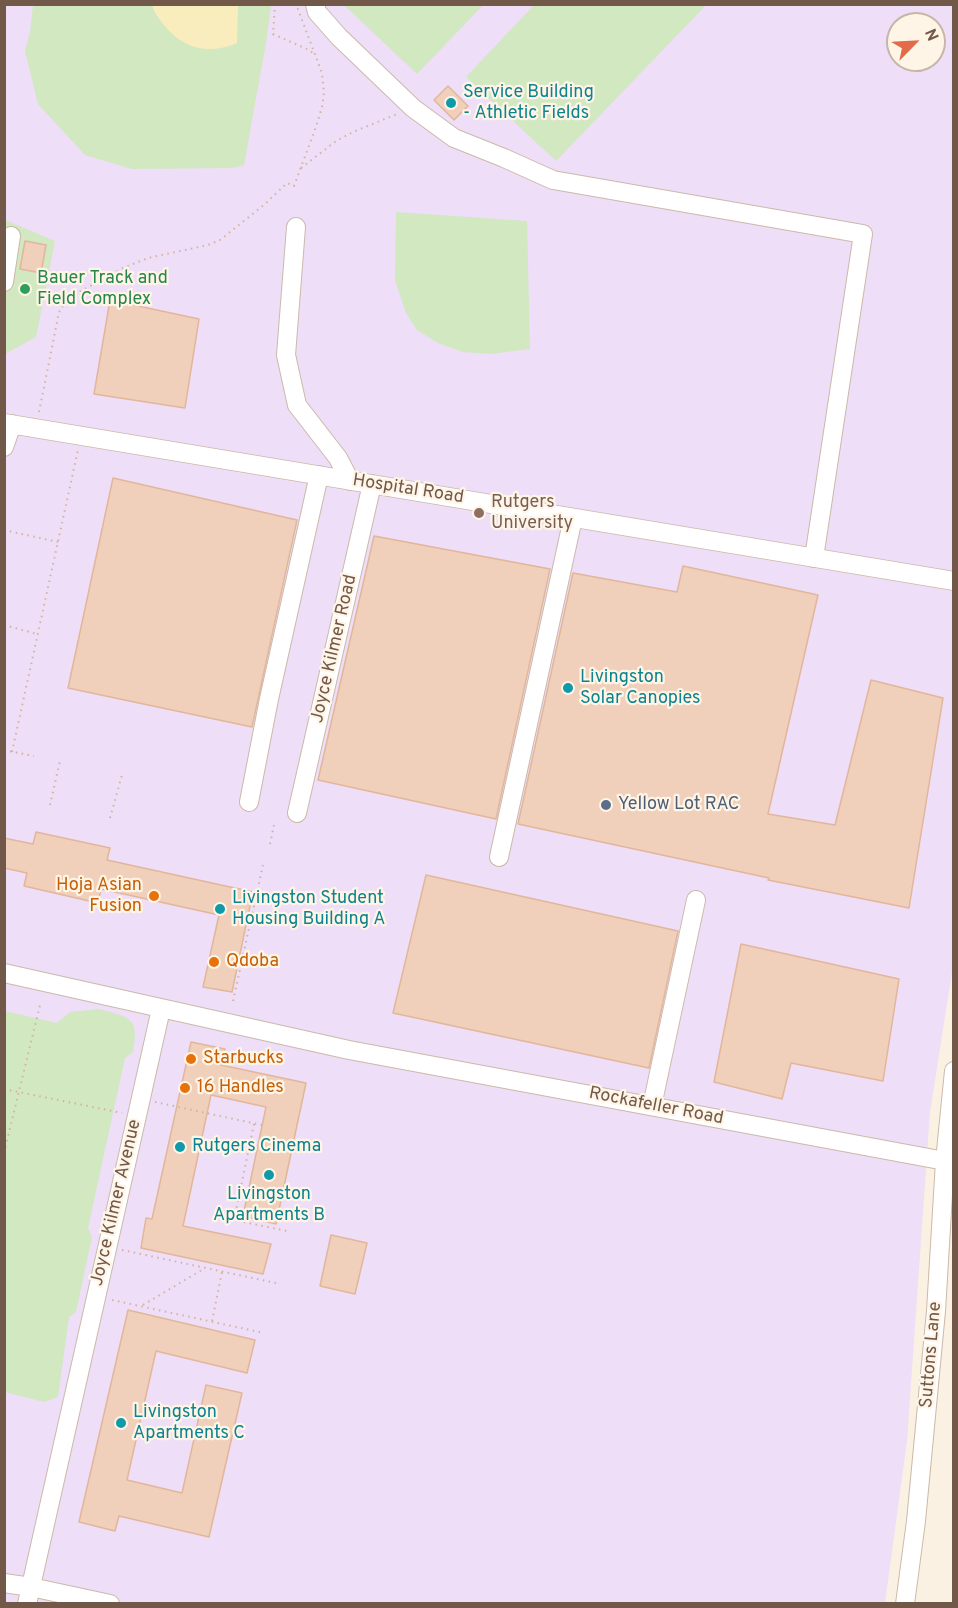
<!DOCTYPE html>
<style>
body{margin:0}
#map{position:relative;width:958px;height:1608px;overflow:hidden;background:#fbf1e2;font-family:Overpass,sans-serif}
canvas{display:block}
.frame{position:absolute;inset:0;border:6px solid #725849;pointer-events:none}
.north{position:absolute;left:886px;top:12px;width:60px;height:60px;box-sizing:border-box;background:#fff5e7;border:2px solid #c7b6a8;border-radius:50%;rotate:66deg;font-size:16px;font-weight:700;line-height:24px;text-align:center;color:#725849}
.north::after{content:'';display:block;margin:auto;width:21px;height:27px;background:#e26c49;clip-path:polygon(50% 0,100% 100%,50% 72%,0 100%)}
</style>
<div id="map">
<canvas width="958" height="1608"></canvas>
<div class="frame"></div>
<div class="north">N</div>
</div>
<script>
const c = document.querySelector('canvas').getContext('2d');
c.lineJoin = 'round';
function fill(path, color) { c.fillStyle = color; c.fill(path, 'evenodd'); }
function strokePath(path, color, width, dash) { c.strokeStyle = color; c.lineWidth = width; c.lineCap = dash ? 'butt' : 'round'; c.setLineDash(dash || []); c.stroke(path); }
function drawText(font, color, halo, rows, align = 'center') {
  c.font = font + ' Overpass,sans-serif'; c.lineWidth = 4.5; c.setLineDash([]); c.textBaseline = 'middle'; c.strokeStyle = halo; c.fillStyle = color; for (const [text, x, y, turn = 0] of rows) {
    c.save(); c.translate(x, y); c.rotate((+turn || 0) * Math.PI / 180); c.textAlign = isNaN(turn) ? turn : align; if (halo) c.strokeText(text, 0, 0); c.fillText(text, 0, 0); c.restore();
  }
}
fill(new Path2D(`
 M5 5H953V966L930 1112 907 1441 885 1603 5 1604ZM898 24H934V60H898Z`), '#eedef7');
fill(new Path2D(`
 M535 4H706V5L556 161 466 77Z
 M33 5H271L266 43 244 165 232 168 132 169 85 155 38 104 25 51 30 32Z
 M344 5H483L417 74Z
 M396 212 527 221 530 349 490 354 463 352 438 343 417 330 406 313 395 280Z
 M5 220 55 241 36 337 5 354Z
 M99 1009C129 1017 140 1017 133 1052L125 1058 88 1228 92 1237 76 1312 69 1317 58 1397 44 1402 5 1392V1011L57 1023 70 1012Z`), '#d1e8c1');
fill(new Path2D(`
 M152 5H238L237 43C209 55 183 49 164 25 159 19 154 12 152 5Z`), '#faedbd');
const building = new Path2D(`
 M448 86 468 106 454 120 434 100Z
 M25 241 46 245 41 273 20 269Z
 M110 300 199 319 185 408 94 394Z
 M113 478 297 520 252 727 68 688Z
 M374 536 550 569 496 819 318 780Z
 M683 566 818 595 768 814 835 825 871 680 943 698 909 908 768 880 769 878 518 824 573 573 677 592Z
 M36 832 110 848 107 860 253 892 232 992 203 987 219 915 101 889 98 903 24 886 27 873 4 868V838L33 844Z
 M426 875 678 931 649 1068 393 1013Z
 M741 944 899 979 883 1081 791 1063 782 1099 714 1082Z
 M191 1042 225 1049 221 1065 306 1083 276 1224 243 1216 266 1107 211 1095 183 1226 271 1244 263 1274 141 1248 146 1218 152 1219Z
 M331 1235 367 1243 355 1294 320 1286Z
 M128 1310 255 1340 247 1373 156 1351 127 1480 182 1493 206 1385 242 1393 209 1537 119 1516 115 1531 79 1522Z`);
fill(building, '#f0d0ba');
strokePath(building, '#e2b69b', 1.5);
const minor = new Path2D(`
 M315 4 317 12 339 37 413 108 454 138 504 158 553 180 863 234 814 558
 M296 227 286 355 297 405 338 458 350 481
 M4 282 11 236
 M4 423 954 581
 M4 447 12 424
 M249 802 269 699 319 475
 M297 813 372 484
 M499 857 573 518
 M4 973 349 1050 945 1161
 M652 1106 696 900
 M4 1583 31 1587 110 1604
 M27 1604 161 1009
 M905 1604 916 1521 936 1311 945 1161 954 1071`);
strokePath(minor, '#ccb9a9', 20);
strokePath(new Path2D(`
 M275 4 273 34 309 50 316 55
 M301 168 336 141 353 132 397 114
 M39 412 59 312 68 298 123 268 148 258 208 245 220 240 265 204 287 183 294 186 316 127 322 107 324 93 322 73 296 4
 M4 530 58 542
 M4 625 37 634
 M4 750 34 756
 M12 752 78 450
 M50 805 60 761
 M110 818 122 775
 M270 844 274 825
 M233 1001 263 865
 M4 1089 122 1113
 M155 1102 262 1125
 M254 1124 234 1220 287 1231
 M4 1153 40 1005
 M122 1250 276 1283
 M112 1300 264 1333
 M143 1305 205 1268
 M212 1321 222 1272`), '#d4b39e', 2, [1.5, 4.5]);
strokePath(minor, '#fff', 18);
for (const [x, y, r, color] of [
 [451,103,6,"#0f9aa8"],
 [25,289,6,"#2e9e5b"],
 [479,513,6,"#8d6e63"],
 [568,688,6,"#0f9aa8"],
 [606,805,6,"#5c6f8a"],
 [154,896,6,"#e8710a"],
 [220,909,6,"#0f9aa8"],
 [214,962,6,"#e8710a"],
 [191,1059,6,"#e8710a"],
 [185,1088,6,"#e8710a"],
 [180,1147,6,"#0f9aa8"],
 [269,1175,6,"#0f9aa8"],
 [121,1423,6,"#0f9aa8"]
]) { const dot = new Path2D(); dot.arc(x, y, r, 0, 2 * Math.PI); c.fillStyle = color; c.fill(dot); strokePath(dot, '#fff5e7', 2); }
drawText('18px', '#0d838f', '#fff5e7', [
 ["Service Building",463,93],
 ["- Athletic Fields",463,114],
 ["Livingston",580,678],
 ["Solar Canopies",580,699],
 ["Livingston Student",232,899],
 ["Housing Building A",232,920],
 ["Rutgers Cinema",192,1147],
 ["Livingston",269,1195,"center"],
 ["Apartments B",269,1216,"center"],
 ["Livingston",133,1413],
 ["Apartments C",133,1434]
], 'left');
drawText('18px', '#27864d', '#fff5e7', [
 ["Bauer Track and",37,279],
 ["Field Complex",37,300]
], 'left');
drawText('18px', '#725849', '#fff5e7', [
 ["Hospital Road",408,490,9],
 ["Joyce Kilmer Road",335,649,-77],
 ["Rockafeller Road",656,1107,11],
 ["Joyce Kilmer Avenue",117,1203,-77],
 ["Suttons Lane",932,1355,-85]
]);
drawText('18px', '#785e54', '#fff5e7', [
 ["Rutgers",491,503],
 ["University",491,524]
], 'left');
drawText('18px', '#4e5e75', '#fff5e7', [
 ["Yellow Lot RAC",618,805]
], 'left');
drawText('18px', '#c56008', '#fff5e7', [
 ["Hoja Asian",142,886,"right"],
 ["Fusion",142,907,"right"],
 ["Qdoba",226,962],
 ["Starbucks",203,1059],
 ["16 Handles",197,1088]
], 'left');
</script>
